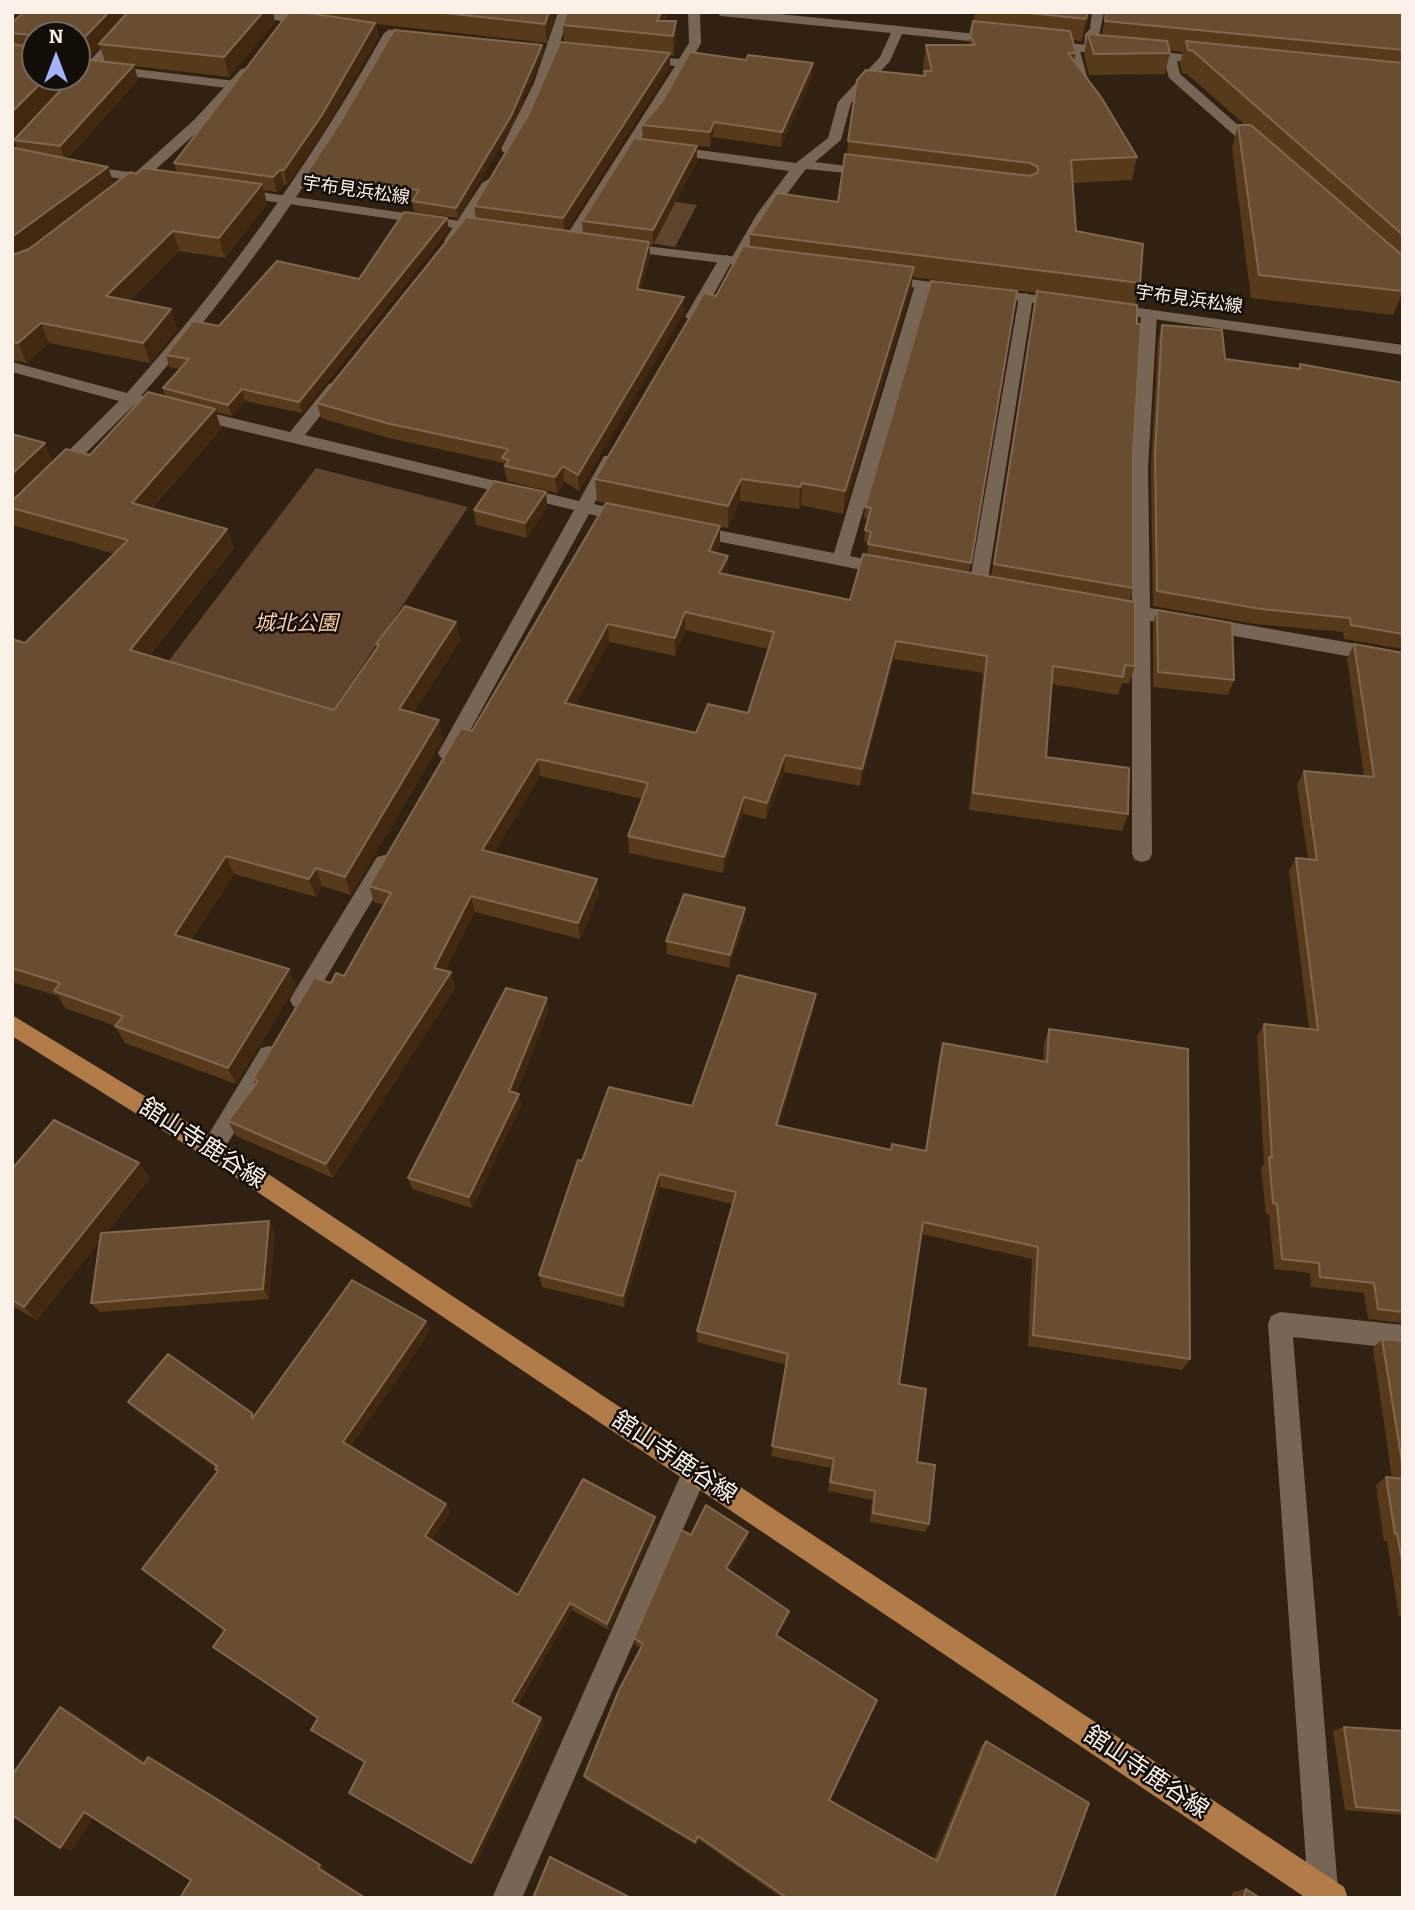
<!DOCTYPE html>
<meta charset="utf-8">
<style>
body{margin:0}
#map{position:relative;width:1415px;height:1910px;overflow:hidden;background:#312113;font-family:Bitter,serif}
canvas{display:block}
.frame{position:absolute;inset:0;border:14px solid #fcf1e8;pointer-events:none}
.north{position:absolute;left:21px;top:21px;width:70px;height:70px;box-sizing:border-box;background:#130d07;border:2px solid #706861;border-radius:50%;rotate:0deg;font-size:19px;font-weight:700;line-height:28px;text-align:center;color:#fcf1e8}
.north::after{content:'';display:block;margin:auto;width:24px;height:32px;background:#a1b3fd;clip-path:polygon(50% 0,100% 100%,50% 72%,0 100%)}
</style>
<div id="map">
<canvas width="1415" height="1910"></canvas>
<div class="frame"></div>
<div class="north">N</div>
</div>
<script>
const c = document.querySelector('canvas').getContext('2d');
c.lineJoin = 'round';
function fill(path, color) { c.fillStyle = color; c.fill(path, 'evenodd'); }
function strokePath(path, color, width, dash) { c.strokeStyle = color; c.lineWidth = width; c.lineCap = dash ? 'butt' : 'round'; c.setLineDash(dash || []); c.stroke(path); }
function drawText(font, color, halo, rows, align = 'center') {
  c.font = font + ' Bitter,"Noto Sans JP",serif'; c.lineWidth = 5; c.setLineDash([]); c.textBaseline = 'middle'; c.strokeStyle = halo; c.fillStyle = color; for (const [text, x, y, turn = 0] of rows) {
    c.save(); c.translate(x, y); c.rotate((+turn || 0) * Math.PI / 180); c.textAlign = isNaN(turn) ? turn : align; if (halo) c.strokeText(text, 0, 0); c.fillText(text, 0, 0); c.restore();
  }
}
fill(new Path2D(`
 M645 197 697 205 675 247 621 238Z
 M316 468 468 507 329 716 164 667Z`), '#5f452e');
fill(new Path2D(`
 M1092 12H1104L1096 49 1090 53 1084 49 1085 34 1090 29Z
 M1073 44 1079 48 1088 80 1087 83 1082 84 1076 80 1067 48Z`), '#776555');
fill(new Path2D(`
 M136 12H149L84 83H74V77Z
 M245 12C264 12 302 11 317 22L311 26 251 16Z
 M558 12H570L547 83 515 149 508 153 503 152 501 149 534 83Z
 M688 12H700L701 43 661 113 635 146 577 241 575 244H565L563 241 675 66 642 63 636 59 642 55 679 59 689 43Z
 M715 12H760L997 36 1003 40 997 44 902 34 890 61 851 103 841 140 815 162 872 169 877 170V176L806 169 771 215 742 264 731 263 701 317 693 322 685 317 719 259 726 255 732 257 757 214 789 171 669 154 662 150 669 146 796 163 828 138 838 102 880 57 891 33 721 16Z
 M390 29 396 33C325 164 240 284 141 396L290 432 329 384 335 382 343 387 305 435 579 501 604 456H616L618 460 594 504 635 514 637 518 629 524 589 514 455 758 448 760 441 758 438 753 574 510 134 405 65 474H53L51 470 53 466 119 401 12 372V362L127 393C226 282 311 163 384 33Z
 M1046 41 1213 57 1215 60 1209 64 1177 61 1180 74 1264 148 1262 151H1252L1169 78 1164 60 1042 48V42Z
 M110 66 235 81 241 85 235 89 105 73 104 70Z
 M489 179 496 183 471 225 456 244H446L444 241 482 183Z
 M922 281 929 285 850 556 893 565 896 569 893 573 887 575 686 535 683 531 692 525 834 553 915 285Z
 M1026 293 1033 297 987 586 978 592 969 586 1019 297Z
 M1149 309 1157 314 1148 468 1150 608 1403 652V666L1150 621 1152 854 1149 860 1142 862 1135 860 1132 854V617L1102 611 1099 607 1102 603 1108 601 1132 605V468L1141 314Z
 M384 855 391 857 394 863 391 869 309 1006 301 1009 293 1006 290 1000 293 994 377 857Z
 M269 1046 277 1048 280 1055 277 1062 220 1156 212 1159 204 1156 201 1149 204 1142 261 1048Z
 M1280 1312 1403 1325V1349L1293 1337 1338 1890 1335 1898H1311L1308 1890 1268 1324 1271 1316Z
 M695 1459 704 1463 708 1472 522 1898H492L686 1463Z`), '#776555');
fill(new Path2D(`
 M246 68 252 72 251 75 205 125 134 189H124V183L195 119 241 69Z`), '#776555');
fill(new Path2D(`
 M84 166 152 175 159 179 152 183 79 173V167Z
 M239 189 488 225 495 229 488 233 234 196V190Z
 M621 243 762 260 769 264 762 268 616 250 614 247 616 244Z
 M885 276 957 285 964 289 957 293 880 283 878 280Z
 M989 289 1064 299 1071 303 1064 307 984 296 982 293Z
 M1110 304 1403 345V355L1105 312 1102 309Z`), '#776555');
fill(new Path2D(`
 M12 1015 220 1142 1344 1887 1348 1898H1306L204 1156 12 1036Z`), '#b17c47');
fill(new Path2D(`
 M12 12 275 22 229 77 134 66 138 80 67 159 114 184 137 174 177 173 174 163 289 12H556L547 43 376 24 378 38 325 129 287 185H284L277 192 264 190 267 204 225 258 179 251 129 301 171 309 177 329 150 363 49 343 27 363 12 360V150L17 149 14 140 71 80 12 139ZM35 35H77V62L86 61 100 46 105 62 77 77Z
 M669 12 665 21H676V41L673 56 670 55V68L566 231 583 233 582 221 643 139 642 125 746 60 813 63 812 77 781 147 713 137 710 147 672 143 697 146V161L653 245 649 244 650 257 641 289 684 297V312L579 491 564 481 557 493 507 481 503 463 389 438 321 418 317 403 476 219 474 206 529 113 564 42 563 25Z
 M975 12H1090L1082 41 1072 40 1076 53 1074 62 1137 157 1132 180 1072 183 1076 231 1140 283 1135 305 1133 588 1130 601 1135 666 1129 684 1122 683 1118 695 1051 684 1046 757 1128 814 1122 831 969 810 983 673 894 659 860 786 784 772 766 819 743 814 723 873 629 853 628 836 643 799 540 776 494 853 597 879 599 895 580 939 475 912 445 971 451 972 455 988 333 1178 236 1136 228 1121 255 1084 253 1079 331 983 344 976 384 905 374 902 369 886 472 731 606 503 597 501 595 479 716 296 750 247V234L838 202 847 154 848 141 924 76 923 67 926 45H969ZM912 277 1037 293 991 577 969 573 1017 291 865 507 864 518 868 519 865 530 864 541 868 543 867 555 850 600 727 574 716 553 720 544V527L728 528 740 501 799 509 801 505 843 514 911 290ZM685 630 768 649 748 713 696 733 575 705 609 642 675 656Z
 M1106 12H1403V294L1393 315 1251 298 1232 148 1238 125H1245L1187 74 1182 73 1180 64 1183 52 1169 50 1170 53 1165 74 1089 75 1084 55 1088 34 1102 35Z
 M542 45 543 55 512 126 458 218 414 212 412 201 413 199 306 187 304 177Z
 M449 230 302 413 245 401 232 416 216 412 221 429 152 508 227 529 234 548 149 656 334 710 377 647 376 644 456 622 460 641 413 713 443 739 351 895 322 886 316 897 234 874 191 940 296 986 236 1084 125 1043 115 1026 65 1008 58 996 12 982V639L25 643 115 554 12 525V434L53 462 90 455 165 396 163 388 180 369 169 367 166 355 219 326 359 279Z
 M1162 325 1225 359 1298 368 1300 364 1403 383V649L1344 639 1343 632 1255 624 1153 606 1151 468 1158 340Z
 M546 492 547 507 527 538 476 525 474 510Z
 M1157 610 1234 680 1228 695 1153 687V624Z
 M1354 644 1403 653V1323L1368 1319 1364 1293 1311 1287 1310 1273 1274 1269 1269 1214H1266L1261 1168 1264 1164 1257 1036 1264 1024 1309 1029 1289 871 1296 858 1308 859 1297 785 1304 771 1364 776 1347 659Z
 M745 908V921L729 968 667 954 666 941Z
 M814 1008 779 1125 891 1150H925L939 1057 943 1043 1043 1061 1044 1043 1049 1029 1190 1359 1182 1370 1028 1346 1032 1259 921 1234 899 1384 917 1462 929 1524 925 1532 870 1522 872 1500 828 1491 831 1468 771 1456 787 1365 697 1342V1331L733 1204 660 1187 624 1307 542 1287 539 1275 582 1161 692 1106Z
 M549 1010 516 1093 519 1094 521 1106 472 1208 412 1189 408 1178Z
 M139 1163 150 1178 106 1233 275 1232 269 1299 100 1312 91 1303 100 1241 37 1320 12 1306V1169Z
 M426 1321 430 1331 351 1446 446 1504 450 1512 432 1540 518 1595 656 1525 609 1630 572 1610 517 1705 544 1723 475 1865 225 1630 218 1472 215 1469 216 1468 136 1410 128 1402 254 1415Z
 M1382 1339 1403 1341V1616H1399L1387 1541H1384L1376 1485 1386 1477 1392 1478 1373 1348Z
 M748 1532 747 1540 729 1570 789 1611 788 1618 777 1636 829 1800 934 1859 981 1746 986 1741 1054 1898H782L698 1839 696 1845 586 1780 584 1776 641 1648 635 1645 634 1638 691 1535Z
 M1344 1727 1403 1731V1815L1345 1810 1333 1731Z
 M1246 1889 1260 1898H1231L1233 1892Z`), '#573a1a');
fill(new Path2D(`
 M12 12H32L12 30Z
 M109 12H133L99 44 100 46 86 61 80 42Z
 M263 12H273L275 22 229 77 224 57Z
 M549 12H556L547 43 545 24Z
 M661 12H669L660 35 657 21Z
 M1088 12H1090L1082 41 1086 19Z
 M676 21V41L673 56V36Z
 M375 23 378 38 325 129 287 185 284 170Z
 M542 45 543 55 512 126 458 218 456 208Z
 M670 53V68L565 234 563 218Z
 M813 63 812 77 781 147 782 132Z
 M134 65 138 80 65 161 60 146Z
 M47 77H73L12 139V112Z
 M714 122 713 137 710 147V132Z
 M697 146V161L653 245V230Z
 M108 167 115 187 12 263V237Z
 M280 170 284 185 277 192 273 177Z
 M262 184 267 204 225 258 219 238Z
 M447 218 449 230 302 413 299 402Z
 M173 231 179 251 113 316 106 296Z
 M649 242 650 257 637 304V289Z
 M914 267 911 290 843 514 845 491Z
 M1403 291V294L1393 315Z
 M684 297V312L579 491 578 475Z
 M171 309 177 329 150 363 143 343Z
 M41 323 49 343 27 363 18 343Z
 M242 389 245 401 232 416 228 405Z
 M215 409 221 429 139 522 132 503Z
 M45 443 53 463 12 503V474Z
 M563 466 564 481 557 493 555 477Z
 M741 479 740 501 728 528V506Z
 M802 483 801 505 799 509 800 487Z
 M546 492 547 507 527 538 525 523Z
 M720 526V544L709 569V551Z
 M227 529 234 548 138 669 130 650Z
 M728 556V574L719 573Z
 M685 612V630L675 656V638Z
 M456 622 460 641 403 728 399 709Z
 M608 624 609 642 567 720 565 703Z
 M896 641 894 659 860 786 862 769Z
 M439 720 443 739 351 895 345 877Z
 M785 755 784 772 766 819 767 803Z
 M538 759 540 776 486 867 482 850Z
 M744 797 743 814 723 873 724 857Z
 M226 856 234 874 185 948 175 935 177 931Z
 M316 868 322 886 316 897 309 879Z
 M597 879 599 895 580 939 578 923Z
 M471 896 475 912 439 984 434 968Z
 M745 908V921L729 968 730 955Z
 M289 969 296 986 236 1084 228 1068Z
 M451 972 455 988 333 1178 326 1164Z
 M816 994 814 1008 775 1138 776 1125Z
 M547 998 549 1010 512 1103 509 1091Z
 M519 1094 521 1106 472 1208 469 1197Z
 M139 1163 150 1178 37 1320 24 1307Z
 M659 1174 660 1187 624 1307 623 1296Z
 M269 1221 275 1232 269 1299 263 1289Z
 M426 1321 430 1331 349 1450 343 1442Z
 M446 1504 450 1512 430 1543 425 1536Z
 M655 1517 656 1525 609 1630 607 1624Z
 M748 1532 747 1540 726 1576V1568Z
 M570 1603 572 1610 515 1707 512 1702Z
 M789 1611 788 1618 774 1641 776 1635Z
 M60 1707 70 1711 154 1767 144 1764Z
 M541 1718 544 1723 475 1865 471 1863Z
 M148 1757 158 1760 326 1867 325 1870 369 1898H365L318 1868Z
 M84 1812 95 1815 72 1851 60 1848Z`), '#41280e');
const building = new Path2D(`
 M24 12H109L80 42H77V35H35V77H47L12 112V44L30 47V35L12 33V23Z
 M128 12H263L224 57 99 44Z
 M289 12H301L375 23 322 115 284 170H280L273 177 174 163Z
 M436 12H549L545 24Z
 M566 12H661L657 21H676L673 36 563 25Z
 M1020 12H1088L1086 19Z
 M1106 12H1403V50L1105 21Z
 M973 21 1070 31 1076 53H1068L1101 97 1137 157 1071 160 1076 231 1143 244 1140 283 750 234 777 193 838 202 845 154 1030 176 1038 172V167L1030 163 848 141 857 80 866 70 925 76 924 71H932L926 45H975L970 36Z
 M394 30 542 45 511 116 456 208 412 201 419 190 304 177 339 124Z
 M1088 34 1167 41 1170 53 1094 54Z
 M1186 41 1403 63V235L1193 51 1188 50Z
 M560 42 670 53 563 218 474 206 529 113Z
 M690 52 746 60 748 55 813 63 782 132 714 122 710 132 642 125 663 100Z
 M89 60 134 65 60 146 14 140 73 77H77V73Z
 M1238 125H1251L1403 256 1402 291 1259 275Z
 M634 138 697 146 653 230 582 221Z
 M15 148 108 167 12 237V150Z
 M143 168 262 184 219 238 173 231 106 296 171 309 143 343 41 323 18 343 12 342V255L29 249 130 172 137 174Z
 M404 212 447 218 299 402 242 389 228 405 163 388 189 359 166 355 193 321 219 326 277 261 359 279Z
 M466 217 649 242 637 289 684 297 578 475 563 466 555 477 505 466 509 460 502 458 508 449 386 423 317 403Z
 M743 246 914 267 845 491 802 483 800 487 741 479 728 506 595 479 704 293 716 296Z
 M931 281 1017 291 971 563 868 544 871 532 865 530 871 508 865 507Z
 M1037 291 1137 305V324H1141L1133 454V588L994 564Z
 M1162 325 1222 330 1225 359 1300 369V364L1403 383V634L1351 625 1350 618 1261 609 1157 591 1155 453Z
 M148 392 215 409 132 503 227 529 130 650 334 710 379 645 376 644 405 606 456 622 399 709 439 720 345 877 316 868 309 879 226 856 177 931 175 935 289 969 228 1068 115 1026 123 1016 54 991 60 983 12 968V639L25 643 128 540 12 508V501L66 449 90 455Z
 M12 434 45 443 12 474Z
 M494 481 546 492 525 523 474 510Z
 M606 503 720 526 709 551 728 556 719 573 850 600 863 554 1135 602V666L1125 665 1123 677 1053 666 1046 757 1129 768 1128 814 973 793 987 656 896 641 862 769 785 755 767 803 744 797 724 857 628 836 648 783 538 759 482 850 597 879 578 923 471 896 434 968 451 972 326 1164 228 1121 258 1081 253 1079 314 978 331 983 336 973 344 976 391 893 369 886 461 728 472 731ZM685 612 774 632 748 713 708 704 696 733 565 703 608 624 675 638Z
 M1157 610 1232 623 1234 680 1158 672Z
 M1354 644 1403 653V1312L1378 1309 1374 1283 1320 1277 1319 1263 1282 1259 1277 1204 1273 1203 1269 1157 1272 1158 1264 1024 1318 1030 1296 858 1317 860 1304 771 1374 777Z
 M684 894 745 908 730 955 666 941Z
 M738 975 816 994 776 1125 891 1150 892 1144 926 1151 943 1043 1047 1062 1049 1029 1188 1049 1190 1359 1033 1335 1038 1247 923 1222 899 1384 926 1389 917 1462 935 1465 929 1524 873 1513 875 1491 830 1482 834 1459 772 1446 788 1354 697 1331 736 1192 659 1174 623 1296 539 1275 578 1160 582 1161 609 1087 692 1106Z
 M506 988 547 998 509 1091 519 1094 469 1197 408 1178Z
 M54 1120 139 1163 24 1307 12 1300V1169Z
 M269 1221 263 1289 91 1303 101 1233Z
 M352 1280 426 1321 343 1442 446 1504 425 1536 518 1595 583 1479 655 1517 607 1624 570 1603 512 1702 541 1718 471 1863 349 1793 365 1762 311 1730 318 1718 213 1647 225 1630 142 1569 218 1471 215 1469 217 1466 128 1402 168 1354 252 1413V1419Z
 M1382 1339 1403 1341V1468Z
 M1386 1477 1403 1479V1565L1397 1534H1395Z
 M706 1505 748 1532 726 1568 789 1611 776 1635 877 1700 829 1800 937 1861 986 1741 1089 1803 1054 1898H787L698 1836 695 1842 584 1776 619 1690 643 1644 634 1638 681 1530 691 1535Z
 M60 1707 144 1764 148 1757 223 1803 320 1865 318 1868 365 1898H180L191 1880 84 1812 60 1848 12 1815V1775Z
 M1344 1727 1403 1731V1811L1356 1807Z
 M550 1857 631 1898H533Z
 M1246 1889 1260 1898H1243Z`);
fill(building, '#694d31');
strokePath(building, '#80674d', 2);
drawText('18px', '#fcf1e8', '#130d07', [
 ["宇布見浜松線",356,191,8],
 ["宇布見浜松線",1189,300,8]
]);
drawText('italic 21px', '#facca3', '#130d07', [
 ["城北公園",296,624]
]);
drawText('24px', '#fcf1e8', '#130d07', [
 ["舘山寺鹿谷線",202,1144,33],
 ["舘山寺鹿谷線",674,1458,34],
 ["舘山寺鹿谷線",1146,1773,34]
]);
</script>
